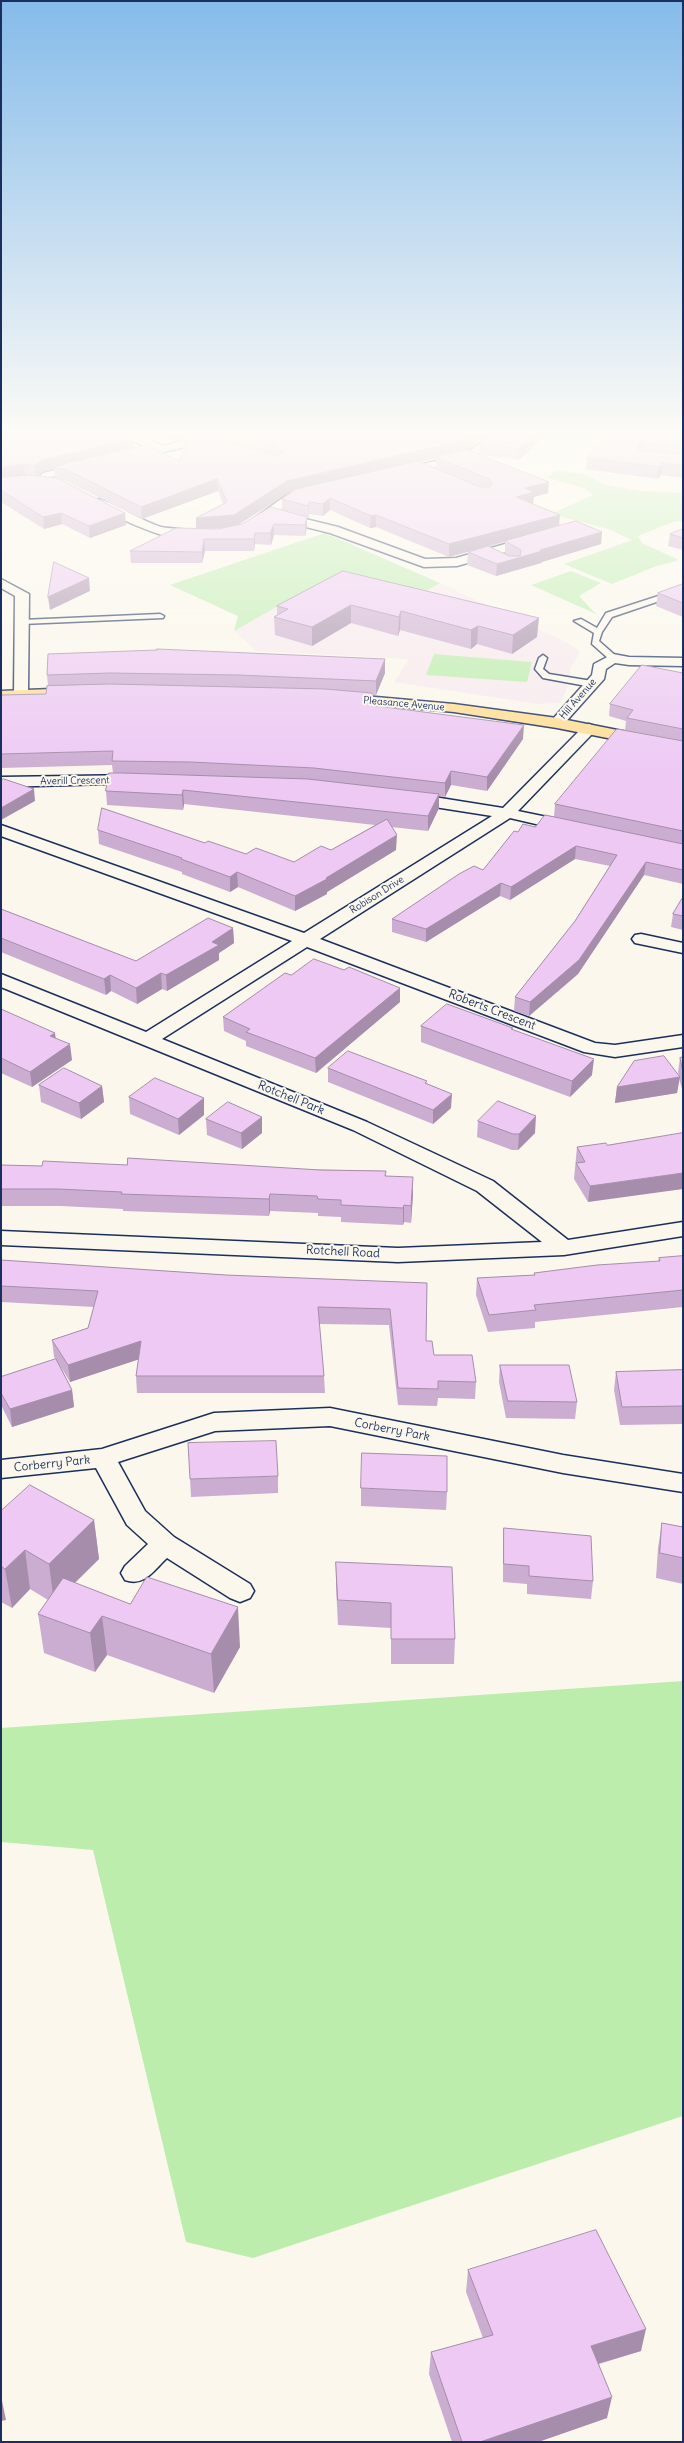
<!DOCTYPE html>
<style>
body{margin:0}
#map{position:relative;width:684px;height:2443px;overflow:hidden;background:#fbf7ec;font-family:Delius,sans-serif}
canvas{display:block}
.frame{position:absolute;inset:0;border:2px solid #1b2f5e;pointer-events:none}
</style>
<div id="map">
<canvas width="684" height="2443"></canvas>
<div class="frame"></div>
</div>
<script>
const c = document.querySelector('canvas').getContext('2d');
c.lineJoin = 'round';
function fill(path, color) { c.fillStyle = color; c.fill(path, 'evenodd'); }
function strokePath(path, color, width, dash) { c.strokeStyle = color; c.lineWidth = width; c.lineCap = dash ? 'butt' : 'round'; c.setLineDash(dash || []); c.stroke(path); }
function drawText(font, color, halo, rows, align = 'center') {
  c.font = font + ' Delius,sans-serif'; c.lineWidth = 4; c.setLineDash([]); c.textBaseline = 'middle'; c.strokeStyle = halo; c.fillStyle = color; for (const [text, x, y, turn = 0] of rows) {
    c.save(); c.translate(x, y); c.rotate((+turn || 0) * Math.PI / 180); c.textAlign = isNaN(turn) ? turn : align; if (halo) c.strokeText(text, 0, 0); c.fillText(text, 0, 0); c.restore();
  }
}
fill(new Path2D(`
 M325 533 440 583 566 642 580 652 570 669 571 681 560 703 538 704 394 682 409 659 256 651 234 631 238 616 170 585Z`), '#f7e9ee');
fill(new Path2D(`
 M556 470 587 475 605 485 641 491 683 493V521H676L638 536 642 543 679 560 654 567 612 584 564 564 632 540 608 529 551 514 593 495 584 488 547 478Z
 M325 533 440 583 414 598 313 595 303 592 234 631 238 616 170 585Z
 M571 571 601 583 579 596 596 614 531 585Z
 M434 654 532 662 527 682 426 675Z
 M683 1681V2116L253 2258 186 2242 93 1850 1 1842V1728Z`), '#bcedad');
const lane = new Path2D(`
 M683 588V593L612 617 602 632 599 641 616 656V660H610L592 644 594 633 574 621 581 619 597 628 606 613Z
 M160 614 164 616 163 618 22 624 18 622 22 620Z
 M543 655 547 658 543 669 549 674 592 681 596 684 592 687 543 678 535 669 539 658Z`);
const street = new Path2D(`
 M120 435C136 435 147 437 162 446L211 435H231L225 438 128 460 122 457 124 455 150 449Z
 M493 435H506L473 458 402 475 396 472 398 470 465 454Z
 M83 463 89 466 87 468 51 477 40 486 34 482 43 473Z
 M310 489 314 490 316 493 314 496 296 500 277 512 338 527 425 559 456 558 533 536 539 540 537 543 457 566 424 567 330 533 274 519 272 516 251 529 245 525 288 494Z
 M99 499C120 505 139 520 161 527 170 529 198 529 202 535 189 554 110 514 95 506L93 503 95 500Z
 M1 579 29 594 28 693 21 697 14 693 15 596 1 588Z
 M613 654 629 657 683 658V666L629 665 615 663 606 669 604 679 562 726H552L549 723 552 720 592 675 594 664Z
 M589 724 594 726 597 729 594 732 518 811 576 823 578 827 576 831 570 832 510 818 320 939 595 1043 615 1045 683 1035V1047L615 1057 584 1052 307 947 162 1039 367 1122 493 1181 568 1240 683 1222V1236L564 1255 398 1262 1 1245V1231L398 1248 542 1242 477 1191 353 1130 1 987V974L146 1032 292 941 1 836V825L304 933 492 816 409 803 403 801 401 798 403 795 409 793 503 808 584 726Z
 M138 775 144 777 146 780 144 783 1 787V777Z
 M641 934 683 943V953L635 943 632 939 635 935Z
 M330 1408 563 1455 683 1474V1492L563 1473 330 1426 215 1431 118 1462 145 1511 174 1537 250 1584 254 1591 250 1598 240 1602 230 1598 167 1558C153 1571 144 1587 125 1580L121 1573 125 1566 148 1544 127 1525 96 1468 1 1478V1460L102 1449 214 1413Z`);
const primary = new Path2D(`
 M76 688 83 692 81 695 1 699V691Z
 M342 694 454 704 557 718 683 743V753L557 728 454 712 337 701 335 698Z`);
strokePath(lane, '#1b2f5e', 3);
strokePath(street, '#1b2f5e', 3);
strokePath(primary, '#1b2f5e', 3);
fill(lane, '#fbf7ec');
fill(street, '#fbf7ec');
fill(primary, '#fedd96');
fill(new Path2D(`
 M1 435 133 439 134 448 179 461 185 450 183 449V440L173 442 163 435H210L231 445 222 440V435H491L467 450 480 455V444L546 435 519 460 482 455 548 493 534 497 533 504 559 526 602 532 601 544 542 562 541 563 496 576 467 565 468 552 505 553V541L449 557 376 527 370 528 330 510 323 516 309 514V518L307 517V528L305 536 274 535 271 545 255 544 254 551H205L202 563H131L130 551 196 528V518L223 504 218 491 142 519 66 481 60 480 126 525 90 538 62 524 44 529 1 502ZM436 458V468L481 487 420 462ZM54 469 55 478 38 476 43 472ZM294 491 282 499V510L242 524 237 525 288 493ZM225 527 218 529 210 528Z
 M611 435H683V478L661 475 658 479 586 469 587 458Z
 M683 529V550L668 546 670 534Z
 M343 571 537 637 512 654 477 644 471 649 400 630 398 636 351 623 312 646 275 635 274 617 277 615V606Z
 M683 584V617L656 606 658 593Z
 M48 654 385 673 376 695H372V705L523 739 487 791 451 785 445 797 439 796V808L428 831 391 827 396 850 327 892V894L295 911 238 887 230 892 182 874V872L99 844 98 830 205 843 246 854 294 862 331 850 375 825 184 804 183 810 107 805 106 791 113 773 112 765 1 768V695L46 694 48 686 47 675Z
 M683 673V884L644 875 578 974 529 1016 514 1011 515 997 575 921 610 866 575 859 510 900 500 896 426 942 392 932V919L483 870 518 832 535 827 554 817 555 804 669 739 625 730 626 721 609 716 610 704Z
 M683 897V930L671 927 673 914Z
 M1 909 136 961 233 928 234 943 219 953V960L167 991 162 989 137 1004 111 991 106 995 1 952Z
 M291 975 400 1002 316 1073 246 1046V1041L224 1031 223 1017Z
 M1 1009 56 1039 72 1060 32 1087 1 1073Z
 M421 1026 513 1030 592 1075 570 1097 421 1042Z
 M683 1057V1089H682L679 1078 677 1093 615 1103 617 1087 679 1076 678 1072 680 1058Z
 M328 1068 427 1081 426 1084 451 1108 433 1124 328 1082Z
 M39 1085 102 1086 104 1102 81 1119 41 1102Z
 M129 1097 204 1098V1115L179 1135 130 1114Z
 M262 1117V1133L242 1149 207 1135 206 1119Z
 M478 1121 535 1133 518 1150H512L477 1137Z
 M607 1145 588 1202 574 1179 577 1147Z
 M1 1165 42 1166 127 1165 386 1171V1176L413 1194 411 1223 404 1222 403 1225 341 1222V1217L318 1216V1213L270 1211 269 1216 123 1211V1209L60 1206H1Z
 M683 1256V1307L535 1322V1328L488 1332 476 1295 477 1278 534 1275V1273L658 1262 659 1258Z
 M1 1260 226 1275 427 1283 426 1341 434 1355 476 1382 475 1399 438 1398 437 1406 398 1405 389 1325 319 1324 324 1376 325 1393H137L136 1376 139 1359 70 1382 59 1364 72 1390 74 1407 12 1427 1 1405V1377L56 1359 54 1357 52 1340 88 1328 94 1307 1 1302Z
 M500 1365 577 1402 575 1419 506 1418 499 1382Z
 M683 1370V1424L620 1425 614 1390 616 1372Z
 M278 1476V1493L191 1497 190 1479Z
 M361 1488 447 1492 446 1510 361 1506Z
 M1 1511 94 1520 99 1559 75 1583 240 1647 214 1693 107 1655 95 1672 44 1653 38 1614 48 1600 30 1589 12 1608 1 1602Z
 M662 1523 683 1527V1584L656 1578 658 1548Z
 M504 1528 593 1581 591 1599 527 1594V1584L503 1582V1546Z
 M336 1562 455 1639 454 1664H391V1628L338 1625 336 1587Z
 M468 2270 641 2351 599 2364 607 2418 538 2442H452L429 2374 431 2352 483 2338 466 2292Z`), '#ccadd2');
fill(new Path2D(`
 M173 435H205L183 437V440L173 442Z
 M474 435H491L464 452 436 457V458L288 493 235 527 196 530V518L287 481Z
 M535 435H546L519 460V449Z
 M133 439 134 450 54 468V469L43 472 36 477 35 466 42 460Z
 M643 442 642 454 637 455 638 444Z
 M662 463 661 475 658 479 659 467Z
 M24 464 25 476 1 479V468Z
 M217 479 218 491 142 519 141 507Z
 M549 482 548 493 534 497 533 504 516 497 525 488Z
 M330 498V510L323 516V504Z
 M309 502V518L308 506Z
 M61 513 62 524 44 529 43 517Z
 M125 513 126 525 90 538 89 526Z
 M376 515V527L370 528 371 516Z
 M560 515 559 527 449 557V544Z
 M307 517V528L305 536V525Z
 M274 524V535L271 545 270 533Z
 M602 532 601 544 542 562 541 563 496 576 497 564 540 550Z
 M255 533V544L254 551V539Z
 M204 539 205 551 202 563V552Z
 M89 578 90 591 50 610 48 597Z
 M351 605V623L312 646V627Z
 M401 611 400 630 398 636 399 617Z
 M539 618 537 637 512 654 513 635Z
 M478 626 477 644 471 649V630Z
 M385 659V673L376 695V681Z
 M372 693V707L368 704Z
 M524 725 523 739 487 791V777Z
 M451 771V785L445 797V783Z
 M34 789 35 801 1 820V808Z
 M183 790 184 804 183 810 182 795Z
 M439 794V808L428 831V816Z
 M397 835 396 850 327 892V894L295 911V896Z
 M576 846 575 859 510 900 511 887Z
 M646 862 644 875 578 974 529 1016 530 1002Z
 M237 872 238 887 230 892V877Z
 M501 883 500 896 426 942V929Z
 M233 928 234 943 219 953V960L167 991 166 975 212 942Z
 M161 973 162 989 137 1004 136 988Z
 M110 975 111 991 106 995 104 979Z
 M400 988V1002L316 1073 315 1058Z
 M55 1033 57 1048 50 1036Z
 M70 1044 72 1060 32 1087 30 1072Z
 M594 1059 592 1075 570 1097 572 1081Z
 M680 1077 677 1093 615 1103 617 1087Z
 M683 1079V1089H682Z
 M102 1086 104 1102 81 1119 79 1103Z
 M452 1094 451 1108 433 1124V1110Z
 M204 1098V1115L179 1135 178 1119Z
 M536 1116 535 1133 518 1150 519 1134Z
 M262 1117V1133L242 1149 241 1133Z
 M683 1173V1189L588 1202 590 1186Z
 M413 1177V1194L411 1223V1206Z
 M270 1194V1211L269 1216V1199Z
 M404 1205V1222L403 1225V1208Z
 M141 1341 143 1358 70 1382 68 1365Z
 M72 1390 74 1407 12 1427 10 1409Z
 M94 1520 99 1559 54 1603 49 1564Z
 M25 1550 30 1589 12 1608 5 1569Z
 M238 1607 240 1647 214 1693 211 1654Z
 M102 1616 107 1655 95 1672 90 1633Z
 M646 2329 641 2351 587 2367 591 2346Z
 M1 2396 6 2420 1 2421Z
 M612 2397 607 2418 538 2442H480Z`), '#a68dab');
const building = new Path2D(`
 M1 435H124L133 439 42 460 35 466 24 464 1 468Z
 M194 435H210L229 444 260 450 276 456 284 452 268 442 237 436 234 435H474L465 440 287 481 234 515 196 518 227 502 217 479 141 507 65 469 54 468 66 463 147 445 179 461 189 442 183 437Z
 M492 435H535L519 449 480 444Z
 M611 435H683V447L643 442 638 444V450L683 454V466L662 463 659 467 587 458Z
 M467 450 549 482 525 488 534 492 516 497 560 515 449 544 376 515 371 516 330 498 323 504 309 502 308 506 282 499 296 489 418 461 480 487H490L492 482 489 479 436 457Z
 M28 475 57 478 125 513 89 526 61 513 43 517 1 490V478Z
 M271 507 307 517 305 525 274 524 270 533H255L254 539H204L202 552 130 551 176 528 218 529 242 524Z
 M576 521 602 532 540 550 542 551 497 564 468 552 488 546 509 556H520L521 550 505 541Z
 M683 529V538L670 534Z
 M54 562 89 578 48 597Z
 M343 571 539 618 513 635 478 626 471 630 401 611 399 617 351 605 312 627 274 617 288 609 277 606Z
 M683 584V603L658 593Z
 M157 649 385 659 376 681 239 675 110 673 47 675 48 654 157 650Z
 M642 665 683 673V729L627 718 633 710 610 704Z
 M110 684 325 689 372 693 368 704 377 706 524 725 487 777 451 771 445 783 314 768 190 762 112 761 113 751 1 754V695L46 694 47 686Z
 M617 729 683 741V831L555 804Z
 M109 773H123L308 779 439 794 428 816 183 790 182 795 106 791Z
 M4 779 34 789 1 808V780Z
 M102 808 205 843 208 841 246 854 256 848 294 862 321 846 331 850 387 819 397 835 326 878 327 879 295 896 237 872 230 877 181 859 182 858 98 830Z
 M545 815 683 844V870L646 862 579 960 530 1002 515 997 575 921 617 855 576 846 511 887 501 883 426 929 392 919 459 874 474 866 483 870 514 831 518 832 523 824 535 827Z
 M683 897V916L673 914Z
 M1 909 136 961 208 918 233 928 212 942 219 945 166 975 161 973 136 988 110 975 104 979 1 938Z
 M314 959 344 970 349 967 400 988 315 1058 246 1032 250 1029 223 1017 285 973 291 975Z
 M447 1004 513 1028 511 1029 594 1059 572 1081 421 1026Z
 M1 1009 55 1033 50 1036 70 1044 30 1072 1 1058Z
 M348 1051 427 1081 425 1083 452 1094 433 1110 328 1068Z
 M664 1056 680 1077 617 1087 634 1061Z
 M683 1057V1072L680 1058Z
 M64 1068 102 1086 79 1103 39 1085Z
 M155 1078 204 1098 178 1119 129 1097Z
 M498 1101 536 1116 519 1134H513L478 1121Z
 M228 1102 262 1117 241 1133 206 1119Z
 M683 1133V1173L590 1186 576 1163 585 1162 577 1147 606 1143 607 1145Z
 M128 1158 320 1170 386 1171 385 1176 413 1177 411 1206 404 1205 403 1208 341 1205V1200L318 1199 317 1196 270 1194 269 1199 121 1194 122 1192 58 1189H1V1165L42 1166 43 1161 127 1165Z
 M683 1256V1290L534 1305 536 1310 489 1315 477 1278 535 1275 534 1273 597 1265 660 1261 659 1258Z
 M1 1260 226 1275 427 1283 426 1341H432L434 1355H472L476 1382 438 1381V1389L398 1388 390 1309 318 1307 324 1376H136L141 1341 68 1365 52 1340 88 1328 98 1291 1 1286Z
 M56 1359 72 1390 10 1409 1 1393V1377Z
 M500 1365H569L577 1402 508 1401Z
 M683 1370V1406L622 1407 616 1372Z
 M276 1441 278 1476 190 1479 188 1443Z
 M362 1453 447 1456V1492L361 1488Z
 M30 1485 94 1520 49 1564 25 1550 5 1569 1 1566V1511Z
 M662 1523 683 1527V1558L660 1553Z
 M504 1528 591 1536 593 1581 529 1576V1566L504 1564Z
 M336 1562 452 1567 455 1639H391V1603L338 1600Z
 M147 1577 238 1607 211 1654 102 1616 90 1633 38 1614 63 1578 130 1604Z
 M596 2230 646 2329 591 2346 612 2397 480 2442H462L431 2352 493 2335 468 2270Z`);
fill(building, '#edc9f4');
strokePath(building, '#a68dab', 1);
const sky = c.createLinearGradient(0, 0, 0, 777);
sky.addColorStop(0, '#85bbea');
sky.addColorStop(0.56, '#fdfbf6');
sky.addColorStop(1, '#fdfbf600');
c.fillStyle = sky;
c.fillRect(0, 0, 684, 777);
drawText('10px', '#1b2f5e', '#fbf7ec', [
 ["Hill Avenue",578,699,-49],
 ["Pleasance Avenue",404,704,5],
 ["Averill Crescent",75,781,-1],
 ["Robison Drive",377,895,-32]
]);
drawText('12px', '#1b2f5e', '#fbf7ec', [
 ["Roberts Crescent",492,1010,21],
 ["Rotchell Park",291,1098,22],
 ["Rotchell Road",343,1252,3],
 ["Corberry Park",392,1430,11],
 ["Corberry Park",52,1464,-6]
]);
</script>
